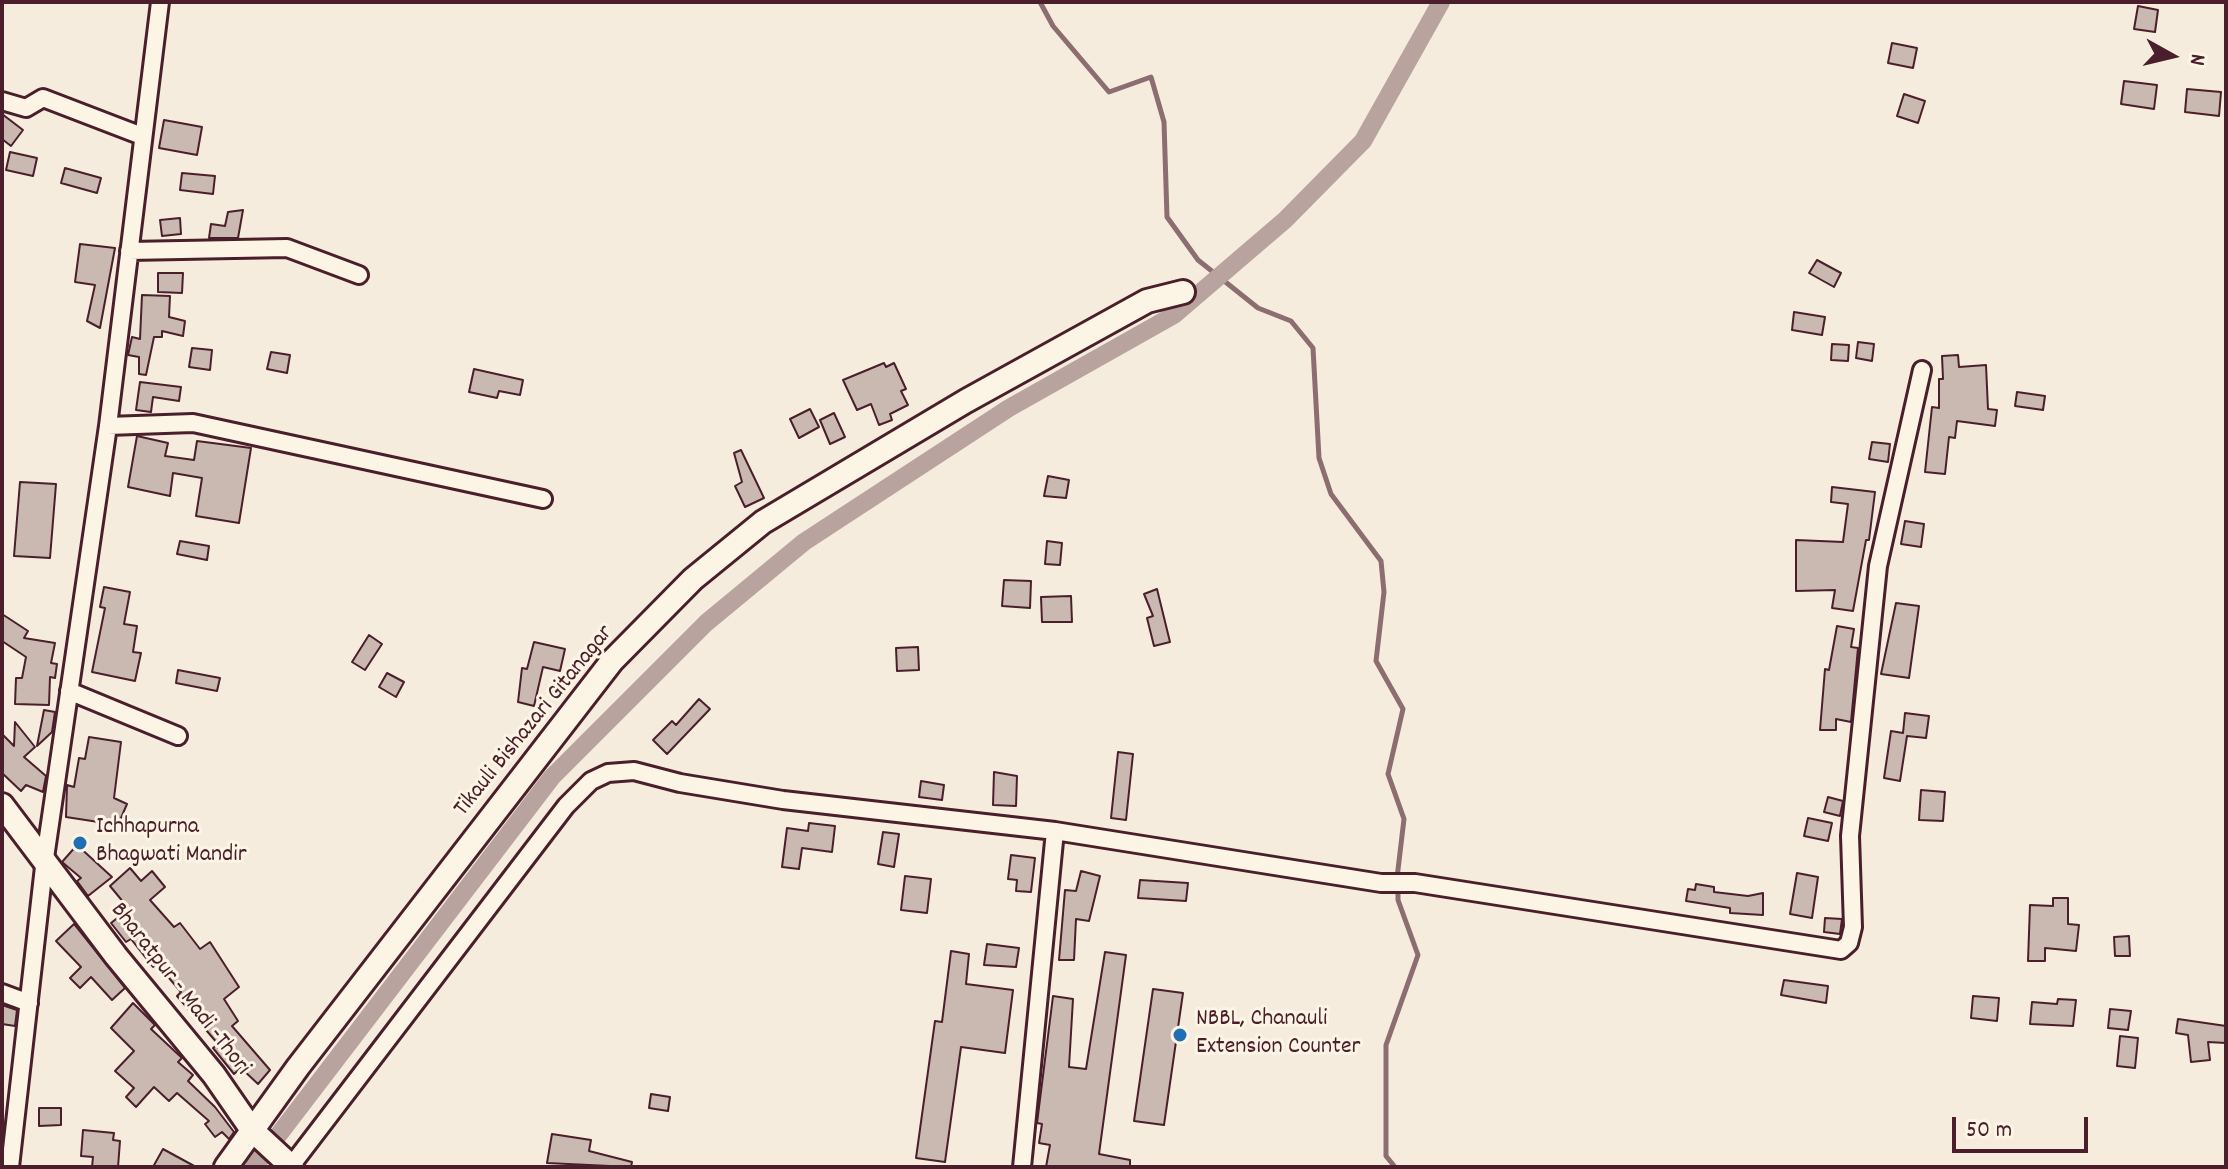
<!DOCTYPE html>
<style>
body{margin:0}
#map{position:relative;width:2228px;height:1169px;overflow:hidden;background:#f5ecde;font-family:Dekko,sans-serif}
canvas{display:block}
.frame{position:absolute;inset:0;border:4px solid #4a1f2b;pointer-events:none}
.north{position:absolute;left:2132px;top:16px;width:80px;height:80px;-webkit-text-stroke:6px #fcf5e5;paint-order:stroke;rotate:98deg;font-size:22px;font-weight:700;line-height:32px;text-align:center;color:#4a1f2b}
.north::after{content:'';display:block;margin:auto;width:28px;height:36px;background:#4a1f2b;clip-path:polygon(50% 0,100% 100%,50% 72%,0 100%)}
.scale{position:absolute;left:1952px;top:1117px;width:136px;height:36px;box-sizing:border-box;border:4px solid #4a1f2b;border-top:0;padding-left:10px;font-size:24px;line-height:28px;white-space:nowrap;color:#4a1f2b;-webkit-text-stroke:6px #fcf5e5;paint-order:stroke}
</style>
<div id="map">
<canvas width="2228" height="1169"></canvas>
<div class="frame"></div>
<div class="north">N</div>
<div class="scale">50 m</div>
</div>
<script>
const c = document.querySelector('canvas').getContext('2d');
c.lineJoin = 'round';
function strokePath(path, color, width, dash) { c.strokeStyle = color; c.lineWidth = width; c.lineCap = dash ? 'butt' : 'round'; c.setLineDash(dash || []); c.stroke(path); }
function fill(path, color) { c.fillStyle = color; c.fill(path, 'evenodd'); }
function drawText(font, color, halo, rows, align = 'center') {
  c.font = font + ' Dekko,sans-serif'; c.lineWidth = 6; c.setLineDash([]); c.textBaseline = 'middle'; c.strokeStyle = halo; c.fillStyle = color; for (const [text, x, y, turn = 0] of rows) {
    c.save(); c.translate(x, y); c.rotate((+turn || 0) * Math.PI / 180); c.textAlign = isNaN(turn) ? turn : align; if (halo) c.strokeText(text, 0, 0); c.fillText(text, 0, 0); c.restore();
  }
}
strokePath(new Path2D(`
 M1040 2 1053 26 1109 92 1151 77 1164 122 1167 217 1198 260 1258 308 1291 321 1313 348 1319 458 1331 494 1381 561 1384 592 1376 661 1403 709 1388 774 1404 819 1397 878
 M1395 1167 1386 1156V1045L1418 955 1398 900V888`), '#8c6e70', 5);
strokePath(new Path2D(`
 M254 1167 552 777 706 623 804 542 1009 408 1174 315 1285 220 1363 141 1441 2`), '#b8a39e', 18);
const building = new Path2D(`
 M2138 6 2158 10 2155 32 2134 29Z
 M1892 43 1917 48 1913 68 1888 63Z
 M2124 81 2157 85 2154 109 2121 104Z
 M2187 89 2221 92 2219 116 2185 112Z
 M1904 94 1925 101 1918 123 1897 116Z
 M2 114 23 130 11 146 2 139Z
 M164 120 202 127 197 155 159 148Z
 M10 152 37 158 33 176 6 170Z
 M65 168 101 178 97 193 61 183Z
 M182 173 215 176 213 194 180 190Z
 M243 210 238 238H209L211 224 225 226 228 212Z
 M180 218 181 234 162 236 160 220Z
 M80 244 115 248 100 328 87 321 95 285 75 282Z
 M1817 260 1841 273 1834 287 1809 273Z
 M158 273H183L182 293 158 292Z
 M142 295 170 296 169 317 185 321 183 336 162 331V337H154L146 375 139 374V357L128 355 132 337 140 339Z
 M1794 312 1825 317 1822 335 1792 330Z
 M1858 342 1874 344 1872 361 1856 358Z
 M1832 344 1849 345 1848 361 1831 360Z
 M192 348 212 350 210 370 189 367Z
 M271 352 290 355 287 373 267 369Z
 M1958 355 1959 367 1986 365 1988 409 1997 410 1995 426 1957 421 1955 438 1949 437 1945 474 1925 472 1932 407 1939 408V379H1943L1942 356Z
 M884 363 886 367 894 363 906 389 901 391 908 405 890 414 892 420 879 425 871 404 857 410 843 380Z
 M474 369 523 380 520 395 499 391 497 398 469 392Z
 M140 382 181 387 179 401 153 397 151 412 136 410Z
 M2017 392 2045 396 2043 410 2015 406Z
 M810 409 819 427 799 438 790 419Z
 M834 413 845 437 830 444 820 420Z
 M137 436 168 443 165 456 194 460 197 441 251 448 239 523 196 516 202 478 173 473 170 496 128 487Z
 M1872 442 1890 444 1888 462 1869 459Z
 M741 450 764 498 745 507 735 486 742 482 734 453Z
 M1048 476 1069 480 1066 498 1044 496Z
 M20 482 56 484 50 558 14 556Z
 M1832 487 1875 492 1869 540H1866L1853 611 1832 608 1835 590 1796 591V540L1843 542 1848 504 1831 502Z
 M1905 521 1924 524 1921 547 1901 544Z
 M180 541 209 546 207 560 177 554Z
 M1047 541 1062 543 1060 565 1045 564Z
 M1004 580 1031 581 1030 608 1002 606Z
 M104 587 130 592 124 624 137 626 133 652 141 653 135 681 92 672 105 608 100 607Z
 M1157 589 1170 642 1154 646 1147 618 1153 616 1144 594Z
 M1071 596 1072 622H1042L1041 597Z
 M1896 603 1919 606 1909 678 1881 674Z
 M2 614 28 631 24 638 55 643 51 663 57 664 55 678 50 677 49 705 15 704 16 678H22L26 657 2 641Z
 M1837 626 1854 629 1851 647 1858 648 1851 722 1836 719V730H1820L1825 669 1829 670Z
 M369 635 382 644 365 670 352 662Z
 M534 642 565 649 560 671 543 667 534 706 518 702 522 668 527 669Z
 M918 647 919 670 897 671 896 648Z
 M178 670 220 678 217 691 176 683Z
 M387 673 404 682 396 697 379 687Z
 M699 699 710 709 667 754 653 740 672 721 676 725Z
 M44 710 55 712 52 732 37 746Z
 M1905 713 1929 716 1926 738 1907 736 1900 781 1884 778 1891 731 1903 733Z
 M15 722 35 747 24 757 46 776 43 792 26 785 21 791 2 773V734L14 746Z
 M89 737 121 742 114 798 127 804 118 825 66 817 67 785 74 787 79 758 85 759Z
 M1118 752 1133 754 1126 820 1111 818Z
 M994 772 1017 776 1016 806 993 805Z
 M921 781 944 785 942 800 919 797Z
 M1921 790 1945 792 1943 821 1919 820Z
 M1828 797 1843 801 1840 816 1824 812Z
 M1808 818 1832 823 1828 841 1804 836Z
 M809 823 835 826 832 852 802 848 799 869 782 867 787 828 808 831Z
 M883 832 899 834 894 867 878 864Z
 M77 845 112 877 88 896 77 881 81 878 62 862Z
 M1011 855 1035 858 1031 892 1016 891 1017 880 1008 879Z
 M130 868 141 881 152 871 165 887 150 900 174 927 180 923 200 949 210 942 239 987 224 999 238 1021 232 1026 270 1070 258 1084 241 1068 234 1074 213 1048 218 1044 177 996 181 992 157 964 153 967 131 939 126 942 111 923 129 909 110 886Z
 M1081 871 1100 876 1089 921 1076 919 1074 960H1059L1065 890 1076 891Z
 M1797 873 1818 877 1812 918 1790 914Z
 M905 876 931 879 927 913 901 910Z
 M1140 880 1188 883 1186 901 1138 898Z
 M1696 884 1714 887V892L1748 896 1763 893V915L1730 913V908L1686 901 1688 889 1695 890Z
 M2053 898H2068V924L2079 925 2076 951 2045 948V961H2028L2030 905 2053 906Z
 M1825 918 1842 919 1840 934 1824 932Z
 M74 924 125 988 112 1000 91 977 80 988 70 978 81 967 56 941Z
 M2129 936 2130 956H2115L2114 937Z
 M987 944 1019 948 1016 967 984 965Z
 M951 951 969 954 966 984 1013 990 1005 1053 961 1047 945 1162 916 1158 935 1021 942 1022Z
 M1105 952 1126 955 1099 1154 1130 1160V1167H1046L1050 1145 1039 1143 1042 1124 1037 1123 1053 996 1073 999 1069 1067 1086 1069Z
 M1784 980 1828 986 1826 1003 1781 995Z
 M1153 989 1183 993 1164 1125 1134 1121Z
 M1973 996 1999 998 1997 1021 1971 1018Z
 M2058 999 2076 1000 2073 1026 2030 1024 2032 1002 2057 1004Z
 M133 1003 155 1025 151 1029 182 1058 178 1062 193 1075 188 1081 215 1107 234 1132 229 1139 222 1132 215 1137 205 1124 209 1121 177 1093 169 1101 154 1087 136 1107 126 1097 134 1088 115 1071 134 1051 111 1028Z
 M2 1005 17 1010 15 1026 2 1024Z
 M2110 1009 2131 1011 2128 1030 2108 1028Z
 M2178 1019 2226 1026V1043L2208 1042 2210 1060 2191 1062 2188 1035 2176 1033Z
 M2120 1036 2138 1038 2135 1068 2117 1066Z
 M651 1094 670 1097 668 1111 649 1108Z
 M39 1108H61V1125L39 1126Z
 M83 1130 114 1133 113 1140 120 1141 118 1167H92L93 1157 81 1156Z
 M552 1134 591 1140 589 1151 632 1162 631 1167 547 1163Z
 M163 1149 196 1167H153Z`);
fill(building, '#cab9b1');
strokePath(building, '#4a1f2b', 2);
const street = new Path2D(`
 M2 101 26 108 43 98 142 136
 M129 251 287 248 359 275
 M108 426 193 423 543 499
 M69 691 178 736
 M2 993 29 1003
 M291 1166 566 806 591 781 608 773 634 771 680 783 783 800 1055 831 1381 883H1415L1841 950 1849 943 1853 927 1850 836 1878 566 1922 370
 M10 1167 45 858 108 426 160 2
 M1022 1167 1055 831`);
const secondary = new Path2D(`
 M2 805 116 956 214 1075 252 1130 292 1167
 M226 1167 298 1067 612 661 693 579 763 522 966 401 1147 301 1183 292`);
strokePath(street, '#4a1f2b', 22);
strokePath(secondary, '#4a1f2b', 28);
strokePath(street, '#fcf5e5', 16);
strokePath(secondary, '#fcf5e5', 22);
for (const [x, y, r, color] of [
 [80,843,8,"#1f6fb2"],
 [1180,1035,8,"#1f6fb2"]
]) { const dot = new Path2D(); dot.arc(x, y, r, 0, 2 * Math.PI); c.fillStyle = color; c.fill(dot); strokePath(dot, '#fcf5e5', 3); }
drawText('24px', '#4a1f2b', '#fcf5e5', [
 ["Tikauli Bishazari Gitanagar",535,722,-51],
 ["Bharatpur - Madi -Thori",179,990,52]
]);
drawText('24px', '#4a1f2b', '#fcf5e5', [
 ["Ichhapurna",96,829],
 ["Bhagwati Mandir",96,857],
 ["NBBL, Chanauli",1196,1021],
 ["Extension Counter",1196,1049]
], 'left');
</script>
